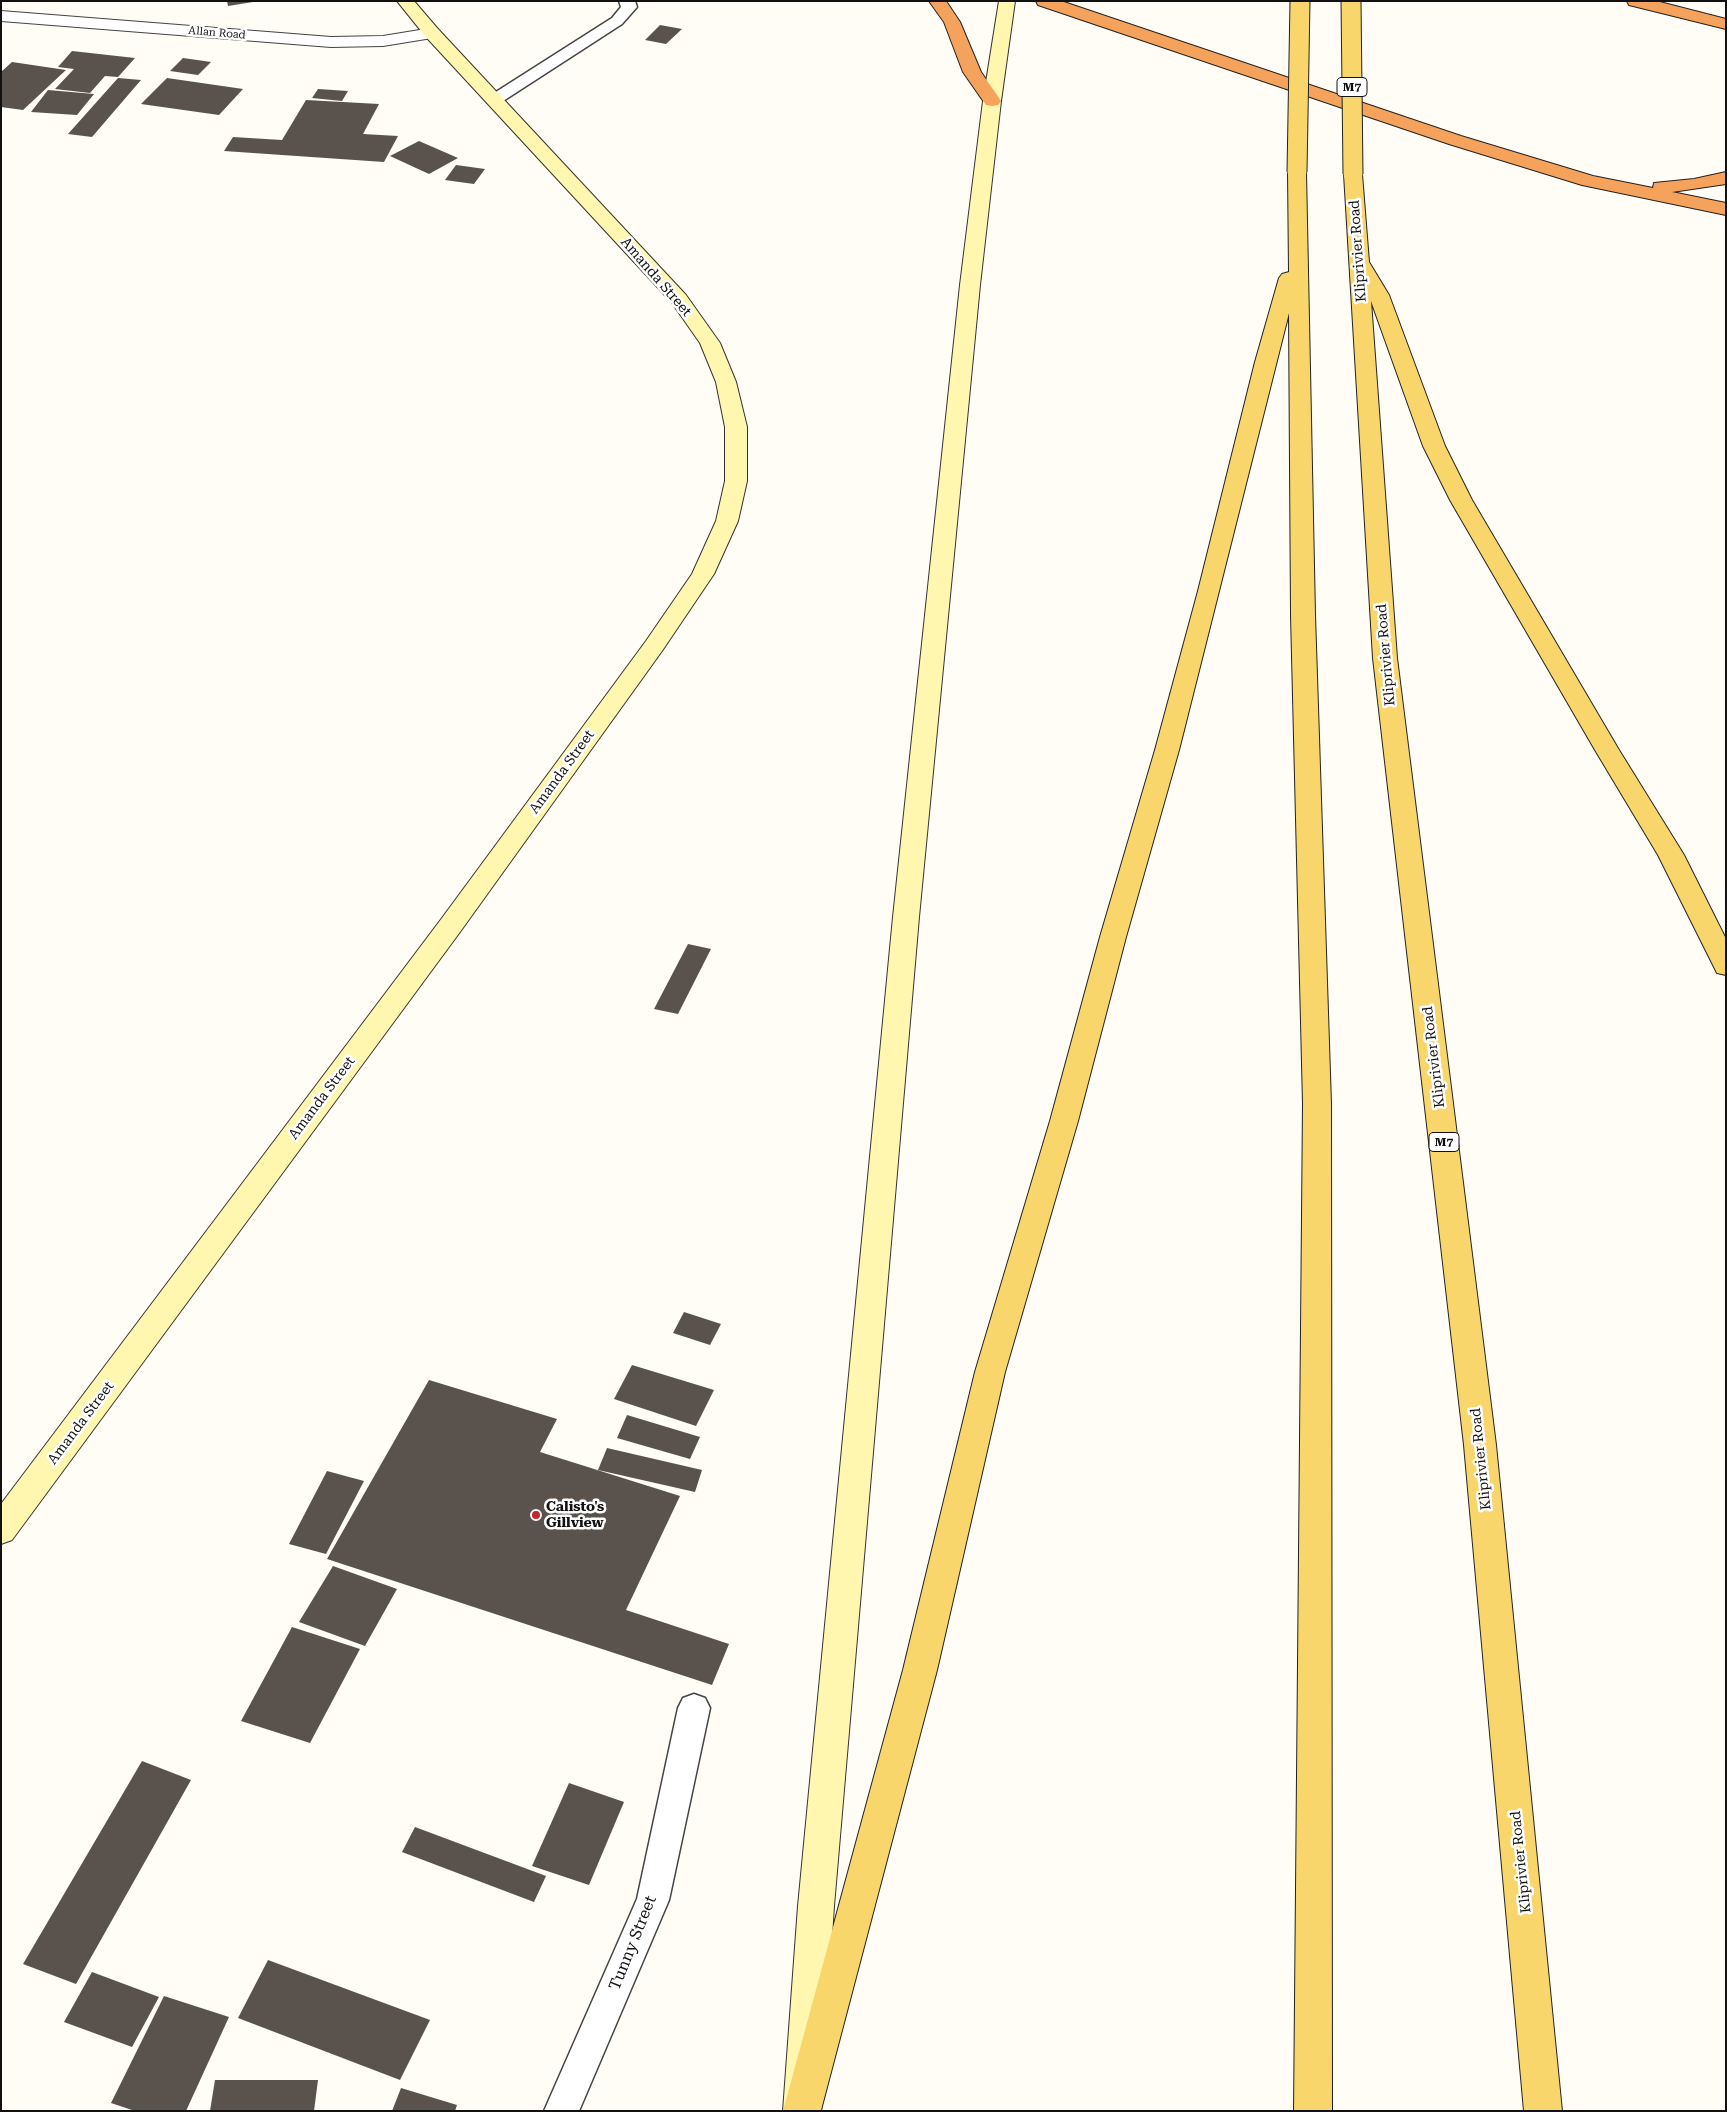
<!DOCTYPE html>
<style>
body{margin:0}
#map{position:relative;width:1727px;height:2112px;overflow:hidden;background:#fffdf5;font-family:"Roboto Serif",serif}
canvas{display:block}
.frame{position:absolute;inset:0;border:2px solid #111;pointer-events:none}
</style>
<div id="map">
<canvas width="1727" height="2112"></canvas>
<div class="frame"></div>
</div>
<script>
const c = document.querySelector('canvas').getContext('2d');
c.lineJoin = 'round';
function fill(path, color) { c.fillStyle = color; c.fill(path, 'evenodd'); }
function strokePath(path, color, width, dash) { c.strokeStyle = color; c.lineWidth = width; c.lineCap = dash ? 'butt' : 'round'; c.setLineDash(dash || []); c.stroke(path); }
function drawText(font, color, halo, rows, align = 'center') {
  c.font = font + ' "Roboto Serif",serif'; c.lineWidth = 5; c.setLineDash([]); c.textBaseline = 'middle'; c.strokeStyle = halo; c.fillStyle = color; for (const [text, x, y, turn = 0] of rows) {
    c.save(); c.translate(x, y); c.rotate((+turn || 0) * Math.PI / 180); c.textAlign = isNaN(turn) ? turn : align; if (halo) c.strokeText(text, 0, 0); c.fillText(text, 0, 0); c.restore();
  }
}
fill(new Path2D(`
 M227 1H253V2L228 6Z
 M660 25 682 29 666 44 645 40Z
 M72 51 135 58 118 77 105 76 90 93 55 89 74 69 58 67Z
 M183 58 211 62 198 75 170 71Z
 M12 62 66 70 23 110 1 107V72Z
 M118 78 141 80 92 137 68 134Z
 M167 78 243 89 219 115 141 104Z
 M318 89 348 91 342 101 312 98Z
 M48 90 94 94 77 115 31 112Z
 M306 100 379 104 363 134 398 136 384 162 224 151 233 137 282 140Z
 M419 141 458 158 429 174 390 156Z
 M456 165 485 169 474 184 445 180Z
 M688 944 711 949 678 1014 654 1009Z
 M684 1312 721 1324 710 1345 673 1333Z
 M632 1365 714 1390 696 1426 614 1399Z
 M429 1380 557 1419 540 1452 680 1496 626 1610 729 1644 712 1685 327 1559Z
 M627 1415 700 1437 690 1459 617 1438Z
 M607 1448 702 1470 695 1492 598 1470Z
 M327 1471 364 1481 326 1554 289 1544Z
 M333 1566 397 1589 365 1646 299 1622Z
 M292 1627 360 1649 310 1743 241 1721Z
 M142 1761 191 1780 76 1984 23 1964Z
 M569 1783 624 1802 589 1885 532 1866Z
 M415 1827 546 1876 534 1902 402 1852Z
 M268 1960 430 2020 400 2080 238 2018Z
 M92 1972 159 1997 132 2047 64 2022Z
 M164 1996 229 2017 186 2111H135L111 2103Z
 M215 2080H318L314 2111H210Z
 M401 2088 457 2105 455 2111H392Z`), '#5a524d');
const lane = new Path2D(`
 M619 1H635L637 7 622 24 500 103H488L486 100 488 97 612 18 621 7Z
 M694 1694 705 1698 710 1708 669 1900 579 2111H544L637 1899 678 1708 683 1698Z`);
const street = new Path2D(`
 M1 11 331 37 383 36 432 28 438 29 441 33 438 37 432 38 383 46 331 47 1 21Z`);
const secondary = new Path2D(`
 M397 1H414L438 29 686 295 720 343 736 382 747 427V481L738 521 714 574 662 651 460 932 12 1540 1 1544V1504L442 918 646 641 692 574 716 521 725 481V427L716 382 700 343 672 303 426 37Z
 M999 1H1015L1001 101 980 285 919 917 834 1906 821 2111H783L798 1906 893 917 960 285 983 101Z`);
const primary = new Path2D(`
 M1297 166 1304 168 1306 172 1315 615 1331 1104 1332 2111H1294L1303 1104 1291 615 1289 313 1179 750 1126 937 1078 1121 1005 1372 937 1670 821 2110 783 2111 903 1670 975 1372 1050 1121 1100 937 1155 750 1198 591 1255 362 1279 278 1282 274 1289 272 1288 172 1290 168Z
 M1353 168 1360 170 1362 174 1369 262 1389 295 1445 446 1472 500 1619 750 1684 855 1726 939V975L1717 973 1658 855 1595 750 1450 500 1423 446 1371 301 1397 658 1496 1445 1562 2111H1524L1464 1445 1373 658 1344 174 1346 170Z`);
const highway = new Path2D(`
 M929 1H946L960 22 981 72 1001 101 998 105 992 106 986 105 963 72 944 22Z
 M1036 1H1061L1461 136 1593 176 1653 188 1654 183 1694 179 1726 172V184L1672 192 1726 203V215L1582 185 1449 144 1038 5Z
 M1627 1H1656L1726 19V29L1629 5Z`);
strokePath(lane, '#444', 3);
strokePath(street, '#444', 2);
strokePath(secondary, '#333', 2);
strokePath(primary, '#222', 2);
strokePath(highway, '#222', 2);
fill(lane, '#fff');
fill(street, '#fff');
fill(secondary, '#fff6b0');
fill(primary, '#f9d66b');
fill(highway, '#f5a25d');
const primaryBridge = new Path2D(`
 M1351 1 1353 174
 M1297 172 1300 1`);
strokePath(primaryBridge, '#222', 21, []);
strokePath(primaryBridge, '#f9d66b', 19);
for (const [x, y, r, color] of [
 [536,1515,5,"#c4262e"]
]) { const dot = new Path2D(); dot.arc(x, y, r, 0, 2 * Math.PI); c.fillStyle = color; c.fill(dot); strokePath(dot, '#fff', 2); }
drawText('11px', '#111', '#fff', [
 ["Allan Road",217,33,5]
]);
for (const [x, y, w] of [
 [1352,87,30],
 [1444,1142,30]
]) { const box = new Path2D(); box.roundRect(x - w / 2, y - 9.5, w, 19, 4); c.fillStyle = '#fff'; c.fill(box); strokePath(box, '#111', 1); }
drawText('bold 12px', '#111', null, [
 ["M7",1352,87],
 ["M7",1444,1142]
]);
drawText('14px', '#111', '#fff', [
 ["Kliprivier Road",1358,251,-94],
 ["Amanda Street",656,277,49],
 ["Kliprivier Road",1386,655,-95],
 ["Amanda Street",562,772,-54],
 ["Kliprivier Road",1434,1057,-97],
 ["Amanda Street",322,1098,-53],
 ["Amanda Street",81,1423,-53],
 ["Kliprivier Road",1481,1459,-96],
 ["Kliprivier Road",1521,1862,-96]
]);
drawText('bold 14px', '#111', '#fff', [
 ["Calisto's",546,1507],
 ["Gillview",546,1523]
], 'left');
drawText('16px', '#111', '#fff', [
 ["Tunny Street",633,1943,-68]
]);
</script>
